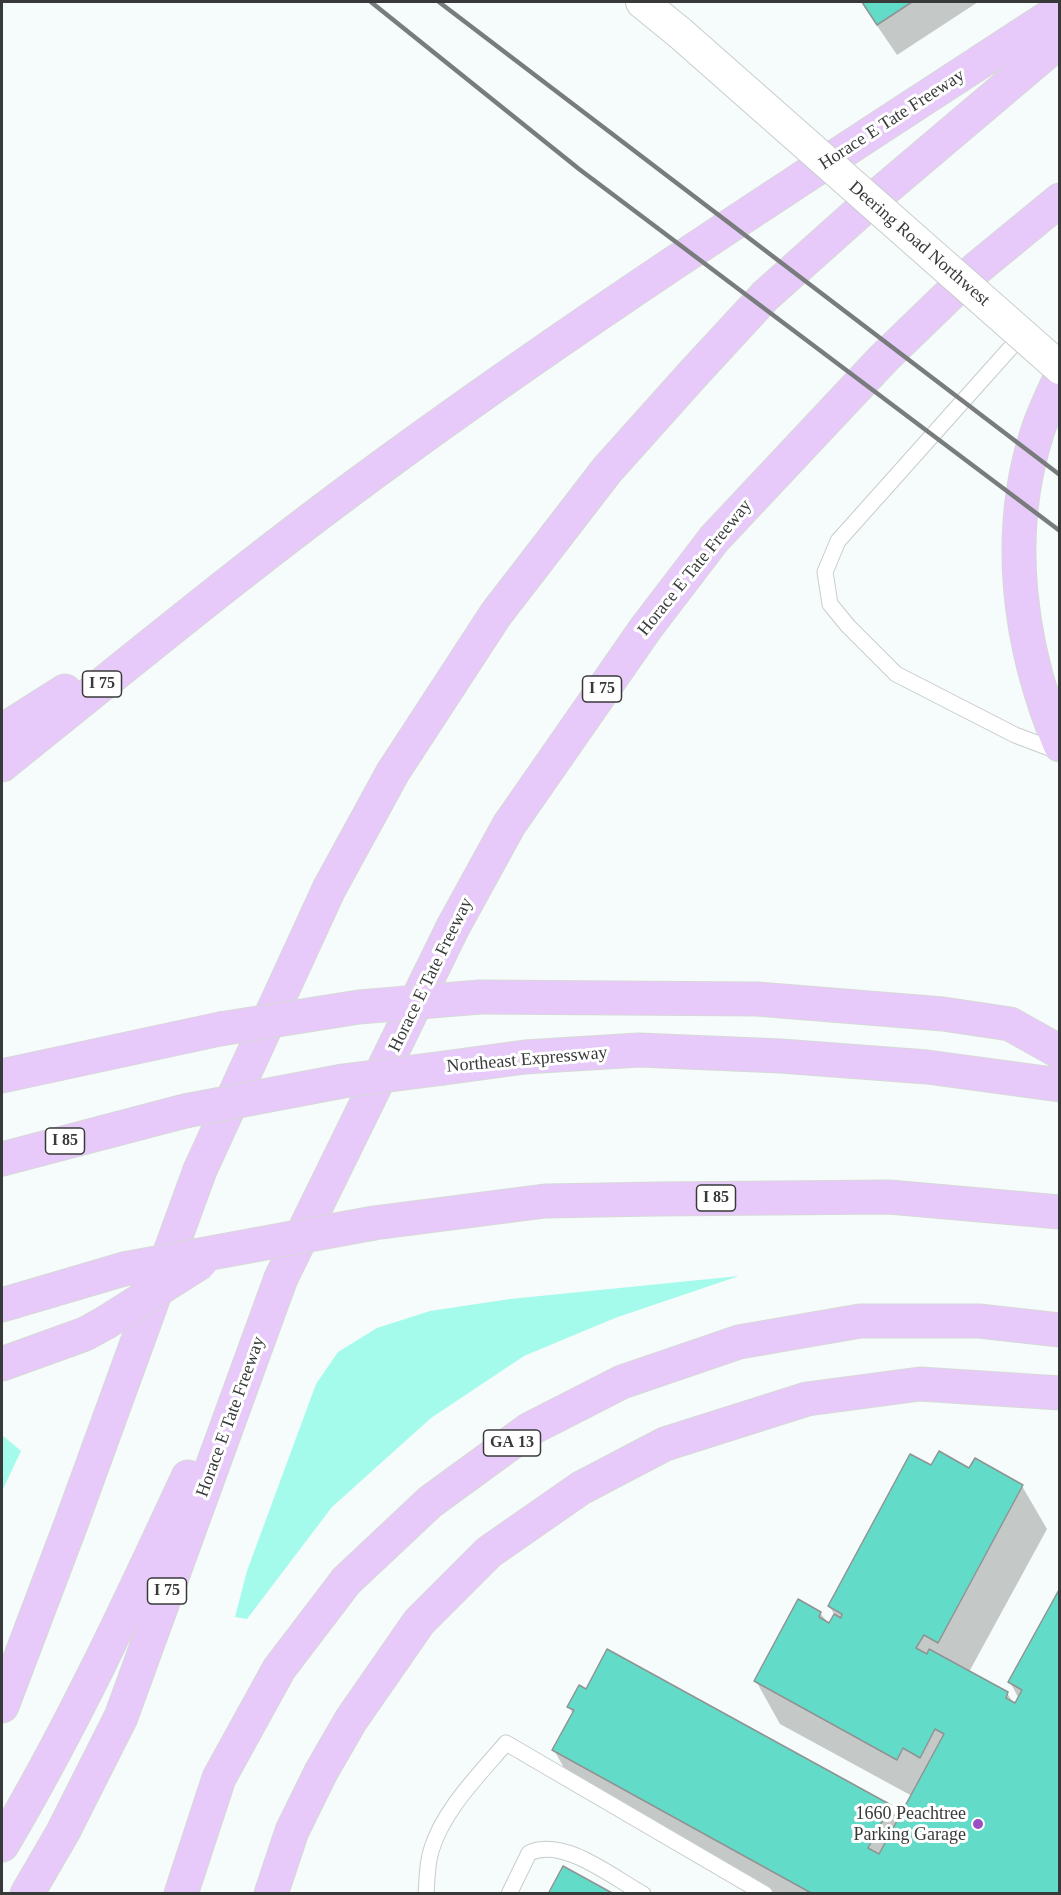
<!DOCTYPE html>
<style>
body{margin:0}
#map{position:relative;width:1061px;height:1895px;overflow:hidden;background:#f6fcfb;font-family:"Times New Roman",serif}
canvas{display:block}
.frame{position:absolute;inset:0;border:3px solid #383a3a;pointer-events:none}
</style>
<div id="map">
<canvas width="1061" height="1895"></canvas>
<div class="frame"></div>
</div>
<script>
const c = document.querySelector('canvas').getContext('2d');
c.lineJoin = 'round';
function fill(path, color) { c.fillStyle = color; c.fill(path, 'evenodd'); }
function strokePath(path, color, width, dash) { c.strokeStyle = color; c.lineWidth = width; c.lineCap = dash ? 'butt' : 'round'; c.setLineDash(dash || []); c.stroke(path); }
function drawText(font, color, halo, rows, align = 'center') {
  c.font = font + ' "Times New Roman",serif'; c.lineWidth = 6; c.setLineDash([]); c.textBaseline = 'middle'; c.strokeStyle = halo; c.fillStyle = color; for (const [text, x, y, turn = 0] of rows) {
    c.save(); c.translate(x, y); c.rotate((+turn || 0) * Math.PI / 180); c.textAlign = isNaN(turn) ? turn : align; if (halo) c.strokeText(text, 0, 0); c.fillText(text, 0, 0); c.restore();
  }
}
fill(new Path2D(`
 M739 1276 615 1318 524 1356 431 1418 332 1507 247 1619 235 1617 247 1571 316 1384 338 1352 377 1328 430 1311 510 1299Z
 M2 1435 21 1451 2 1491Z`), '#a4fbec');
fill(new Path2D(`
 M861 2H978L897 55Z
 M932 1467 970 1470 1022 1486 1047 1529 969 1672 1007 1693 1015 1706 1019 1699 1010 1682 1060 1591V1894H761L578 1793 554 1750 573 1714 569 1707 890 1806 898 1821 912 1796 780 1724 756 1681 820 1613 830 1625 835 1615 829 1606Z`), '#0003');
const building = new Path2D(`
 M862 2H912L877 25Z
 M939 1451 969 1468 975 1458 1023 1485 938 1643 924 1635 916 1648 927 1654 929 1649 1008 1692 1006 1698 1015 1703 1022 1690 1008 1682 1060 1588V1894H813L552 1750 574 1710 567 1707 579 1685 586 1689 607 1649 891 1805 868 1848 879 1854 944 1734 935 1729 920 1758 903 1748 897 1760 754 1681 798 1599 821 1612 819 1617 829 1623 834 1614 841 1618 842 1614 828 1606 910 1454 931 1465Z
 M563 1866 614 1894H548Z`);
fill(building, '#63dbc9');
strokePath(building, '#8f9493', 1.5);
const service = new Path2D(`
 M1022 335 838 541 825 572 830 604 848 626 896 674 1015 735 1060 752
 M426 1894C427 1880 427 1864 431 1851 443 1810 479 1775 506 1743L765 1894
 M509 1894 529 1853C564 1837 612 1877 643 1894`);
const minor = new Path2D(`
 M642 2 680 33`);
const motorway = new Path2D(`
 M1060 378C1052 396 1043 414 1037 433 1004 536 1019 647 1060 745
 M2 731 65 691
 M2 765C129 663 255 559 387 463 606 303 833 158 1060 10
 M480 997 757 999 943 1014 1010 1024 1060 1052
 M444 1068 525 1057 639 1050 781 1056 927 1067 1060 1085
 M2 1076 220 1029
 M2 1159 185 1111
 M374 1223 545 1201 658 1199 889 1197 1060 1212
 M2 1305 124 1269
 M2 1364 85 1334 105 1323
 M2 1706 71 1524 200 1170 329 889 393 772 496 614 607 470 693 374 765 296 877 196 1060 41
 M2 1845C72 1727 130 1602 188 1477
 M27 1894 63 1832 121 1717 281 1278 453 927 509 825 646 628 714 539 883 359 976 269 1060 200
 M181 1894 219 1778 279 1669 346 1581 430 1502 530 1429 622 1382 739 1342 860 1321H979L1060 1330
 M271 1894 292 1831 321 1772 351 1720 419 1622 489 1552 581 1488 665 1444 807 1399 920 1384 1060 1393`);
strokePath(service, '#c7cdcc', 17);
strokePath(minor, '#c7cdcc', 34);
strokePath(motorway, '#d7d8d8', 35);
strokePath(service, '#fff', 15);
strokePath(minor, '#fff', 32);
strokePath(motorway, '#e7caf9', 33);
strokePath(new Path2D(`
 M371 2 579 169 1060 531
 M439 2 1060 475`), '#797c7c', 4.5);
const minorBridge = new Path2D(`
 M680 33 1060 368`);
const motorwayBridge = new Path2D(`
 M220 1029 359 1007 480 997
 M185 1111 343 1081 444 1068
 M124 1269 374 1223
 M105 1323 201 1262`);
strokePath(minorBridge, '#c7cdcc', 34, []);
strokePath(motorwayBridge, '#d7d8d8', 35, []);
strokePath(minorBridge, '#fff', 32);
strokePath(motorwayBridge, '#e7caf9', 33);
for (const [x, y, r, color] of [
 [978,1824,6,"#9a4fc2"]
]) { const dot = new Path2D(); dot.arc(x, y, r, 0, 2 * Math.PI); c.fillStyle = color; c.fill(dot); strokePath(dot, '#fff', 2); }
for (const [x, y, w] of [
 [102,684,39],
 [602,689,39],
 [65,1141,39],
 [716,1198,39],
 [512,1443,57],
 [167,1591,39]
]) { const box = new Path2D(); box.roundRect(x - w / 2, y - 13, w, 26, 4.5); c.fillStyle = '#fff'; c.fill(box); strokePath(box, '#383a3a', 1.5); }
drawText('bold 16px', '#383a3a', null, [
 ["I 75",102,684],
 ["I 75",602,689],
 ["I 85",65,1141],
 ["I 85",716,1198],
 ["GA 13",512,1443],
 ["I 75",167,1591]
]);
drawText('18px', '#383a3a', '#fff', [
 ["Horace E Tate Freeway",892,120,-33],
 ["Deering Road Northwest",919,244,41],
 ["Horace E Tate Freeway",695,568,-51],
 ["Horace E Tate Freeway",431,975,-64],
 ["Northeast Expressway",527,1060,-5],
 ["Horace E Tate Freeway",231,1417,-70]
]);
drawText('18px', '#383a3a', '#fff', [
 ["1660 Peachtree",966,1814],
 ["Parking Garage",966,1835]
], 'right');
</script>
